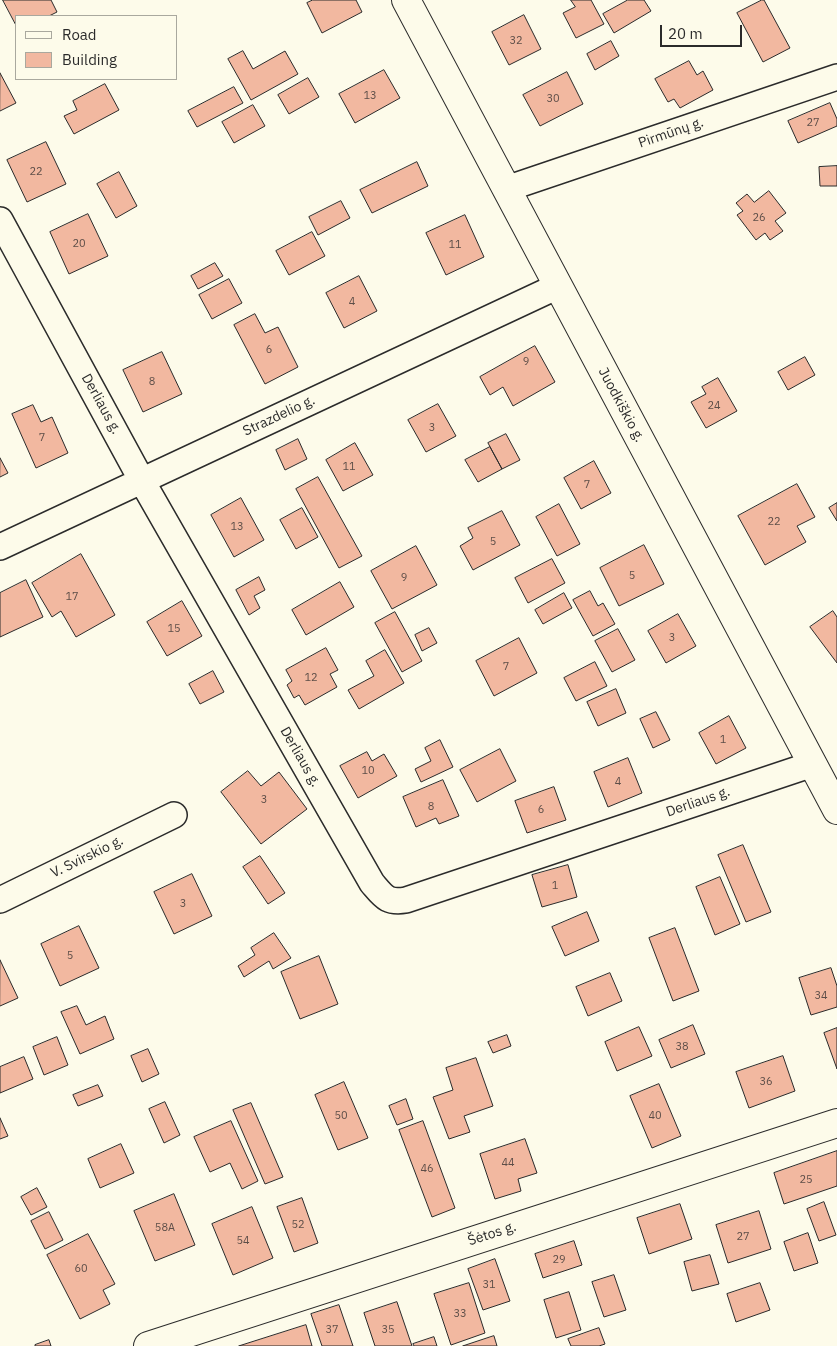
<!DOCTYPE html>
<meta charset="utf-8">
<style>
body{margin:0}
#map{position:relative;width:837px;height:1346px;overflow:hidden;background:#fdfbea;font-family:"IBM Plex Sans",sans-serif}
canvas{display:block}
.legend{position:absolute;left:15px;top:15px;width:162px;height:65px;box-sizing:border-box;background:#fdfbea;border:1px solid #a9a89e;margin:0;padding:6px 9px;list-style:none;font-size:15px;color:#2b2b2b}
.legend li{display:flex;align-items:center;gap:10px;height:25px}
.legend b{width:25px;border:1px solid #a9a89e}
.scale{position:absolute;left:660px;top:25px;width:82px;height:22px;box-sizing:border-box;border:2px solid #2b2b2b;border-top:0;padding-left:6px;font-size:15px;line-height:18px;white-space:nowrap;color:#2b2b2b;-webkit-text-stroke:4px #fdfbea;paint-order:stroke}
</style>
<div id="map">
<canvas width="837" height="1346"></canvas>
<ul class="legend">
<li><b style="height:6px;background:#fdfbea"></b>Road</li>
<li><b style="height:14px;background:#f2b8a0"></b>Building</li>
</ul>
<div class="scale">20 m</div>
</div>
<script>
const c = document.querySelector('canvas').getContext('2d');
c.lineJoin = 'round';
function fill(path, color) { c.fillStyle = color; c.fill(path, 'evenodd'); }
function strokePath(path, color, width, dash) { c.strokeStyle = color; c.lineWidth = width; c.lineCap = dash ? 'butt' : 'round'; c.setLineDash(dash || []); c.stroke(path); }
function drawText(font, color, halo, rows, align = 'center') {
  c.font = font + ' "IBM Plex Sans",sans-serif'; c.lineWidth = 4; c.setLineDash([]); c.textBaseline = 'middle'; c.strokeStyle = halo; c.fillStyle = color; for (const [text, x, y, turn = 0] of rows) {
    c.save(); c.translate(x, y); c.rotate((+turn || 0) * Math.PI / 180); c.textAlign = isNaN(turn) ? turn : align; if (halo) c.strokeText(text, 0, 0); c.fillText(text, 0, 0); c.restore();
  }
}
const building = new Path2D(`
 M3 0H51L57 12 49 16H16V25Z
 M313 0H356L362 12 322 33 307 3Z
 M571 0H591L604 24 576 38 563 13 575 7Z
 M628 0H644L651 11 614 33 603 14Z
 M762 0H764L790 48 763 62 737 13Z
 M524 15 541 49 509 65 492 32Z
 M611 41 619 56 595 70 587 54Z
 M243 51 253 69 285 51 298 74 251 100 228 59Z
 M689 61 697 75 703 71 713 90 680 108 674 99 668 102 655 79Z
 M384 70 400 98 355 123 339 94Z
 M567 72 583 104 540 126 523 95Z
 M0 73 16 103 0 111Z
 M308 78 319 97 289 114 278 95Z
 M105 84 119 110 74 134 64 116 77 110 73 101Z
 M234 87 243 103 197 127 188 111Z
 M830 103 837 119V126L798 143 788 121Z
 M253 105 265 126 234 143 222 122Z
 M46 142 66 184 27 202 7 160Z
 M417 162 428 186 372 213 360 190Z
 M837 166V186H820L819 167Z
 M119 172 137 206 116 218 97 184Z
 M769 191 786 213 775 221 783 231 770 240 765 233 756 240 737 215 743 211 736 203 747 194 754 202Z
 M341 201 350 218 318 235 309 217Z
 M88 214 108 256 69 274 50 232Z
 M465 215 484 257 446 275 426 233Z
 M312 232 325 256 289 275 276 251Z
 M215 263 223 276 198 289 191 276Z
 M359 276 377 311 344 328 326 293Z
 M229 279 242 303 212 319 199 295Z
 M255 314 265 333 278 327 298 367 265 384 234 325Z
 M535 346 555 382 513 406 503 387 490 395 480 377Z
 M162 352 182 394 143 412 123 370Z
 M805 357 815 375 788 390 778 372Z
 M718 378 737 411 706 428 691 402 706 394 702 387Z
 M438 404 456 436 426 452 408 420Z
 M33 405 41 422 52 417 68 453 36 468 12 414Z
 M506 434 520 460 502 469 488 443Z
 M298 439 307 459 285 470 276 450Z
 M355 443 373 475 343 491 326 460Z
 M490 447 502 469 478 482 465 460Z
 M0 458 8 473 0 477Z
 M594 461 611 493 581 509 564 478Z
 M318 477 362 556 339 568 296 489Z
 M797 484 815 517 797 526 806 542 765 565 738 516Z
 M241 498 264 540 234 557 211 515Z
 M837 503V521L829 508Z
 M559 504 580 544 557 556 536 517Z
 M302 508 318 537 296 549 280 520Z
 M502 511 520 545 473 570 460 546 473 538 468 528Z
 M644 545 664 584 619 606 600 568Z
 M416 546 437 585 392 609 371 571Z
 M81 554 115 615 76 637 61 611 52 617 32 583Z
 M552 559 565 583 528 603 515 578Z
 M259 577 265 590 254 596 260 608 249 615 236 590Z
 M26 580 43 617 0 637V593Z
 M340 582 354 607 306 635 292 610Z
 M590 591 598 606 603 603 615 624 593 636 573 600Z
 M564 593 572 608 543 624 535 610Z
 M182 601 202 636 167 656 147 622Z
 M833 611 837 617V663L810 627Z
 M395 612 422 661 402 672 375 623Z
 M678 614 696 646 666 663 648 631Z
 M429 628 437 643 422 651 415 635Z
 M618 629 635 660 612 672 595 641Z
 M519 638 537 673 494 696 476 661Z
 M326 648 338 670 330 674 337 687 305 705 299 695 294 698 287 685 292 681 286 670Z
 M385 650 404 683 359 709 348 690 374 676 366 661Z
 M595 662 607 686 576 701 564 678Z
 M213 671 224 692 200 704 189 684Z
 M616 689 626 713 598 726 587 702Z
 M656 712 670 740 653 748 640 719Z
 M729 716 746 748 716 764 699 733Z
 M440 740 453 767 421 782 415 769 431 761 425 748Z
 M500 749 516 781 477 802 460 770Z
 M367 752 372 761 384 754 397 776 358 798 340 766Z
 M628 758 642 793 608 807 594 772Z
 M248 771 261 786 279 772 307 809 261 844 221 792Z
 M443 780 459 816 439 824 436 818 416 827 403 797Z
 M554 787 566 820 527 833 515 801Z
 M743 845 771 912 746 922 718 855Z
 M260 856 285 893 268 904 243 867Z
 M568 865 577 897 542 907 532 875Z
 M192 874 212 916 174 934 154 892Z
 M720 877 740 924 715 935 696 887Z
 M587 912 599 941 565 956 552 927Z
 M79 926 99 968 60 986 41 944Z
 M675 928 699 991 673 1001 649 938Z
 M274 933 291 958 273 969 269 961 244 977 238 966 255 955 251 948Z
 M319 956 338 1004 300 1019 281 972Z
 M0 960 18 998 0 1006Z
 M831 968 837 986V1007L811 1015 799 978Z
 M610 973 622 1001 588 1016 576 987Z
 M77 1006 86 1025 105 1016 114 1039 80 1054 61 1012Z
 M693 1025 705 1054 671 1068 659 1040Z
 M639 1027 652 1056 617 1071 605 1042Z
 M837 1028V1069L824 1033Z
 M507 1035 511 1046 493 1053 488 1042Z
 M57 1037 68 1065 44 1075 33 1047Z
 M148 1049 159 1074 142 1082 131 1056Z
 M783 1056 795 1091 749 1108 736 1072Z
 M24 1057 33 1079 0 1093V1067Z
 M476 1058 493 1106 464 1116 470 1132 449 1139 433 1097 453 1090 446 1068Z
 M344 1082 368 1138 338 1150 315 1095Z
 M659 1084 681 1136 652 1148 630 1096Z
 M98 1085 103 1096 78 1106 73 1095Z
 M406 1099 413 1119 397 1125 389 1106Z
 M165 1102 180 1135 164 1143 149 1109Z
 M251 1103 283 1177 265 1184 233 1110Z
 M0 1118 8 1136 0 1139Z
 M231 1121 258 1181 242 1189 230 1163 210 1172 194 1137Z
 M423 1121 455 1208 432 1217 399 1130Z
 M525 1139 537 1173 518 1179 521 1191 495 1199 480 1154Z
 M121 1144 134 1173 100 1188 88 1159Z
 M837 1151V1186L784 1204 774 1173Z
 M37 1188 47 1207 31 1215 21 1197Z
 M174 1194 195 1245 155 1261 134 1211Z
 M302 1198 318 1243 294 1252 277 1207Z
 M824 1202 836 1235 819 1241 807 1209Z
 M680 1204 692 1239 649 1254 637 1218Z
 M252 1207 273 1258 233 1275 212 1224Z
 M759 1211 771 1249 728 1263 716 1225Z
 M49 1212 63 1240 45 1249 31 1221Z
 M808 1233 818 1263 794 1271 784 1242Z
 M88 1234 115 1284 103 1290 110 1304 80 1319 47 1255Z
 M574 1241 582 1265 543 1278 535 1254Z
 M710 1255 719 1284 692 1291 684 1262Z
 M495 1259 510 1301 483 1310 468 1269Z
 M614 1275 626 1310 604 1317 592 1282Z
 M469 1283 485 1333 451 1345 434 1294Z
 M760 1283 770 1310 736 1322 727 1294Z
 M569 1292 581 1330 556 1338 544 1300Z
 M397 1302 412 1346H375L364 1313Z
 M339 1305 353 1346H322L311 1314Z
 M306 1325 312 1346H239Z
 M599 1328 605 1344 599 1346H571L568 1339Z
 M494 1336 497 1346H463Z
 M434 1337 437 1346H414L413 1344Z
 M49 1340 51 1346H35V1345Z`);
fill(building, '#f2b8a0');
strokePath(building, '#2b2b2b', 1);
const minor = new Path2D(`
 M506 189 837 77
 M0 220 142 481 372 883C384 897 387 903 406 900L813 764
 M0 547 558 286
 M0 900 174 815`);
const tertiary = new Path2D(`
 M406 0 837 810`);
const secondary = new Path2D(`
 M148 1346 837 1123`);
strokePath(minor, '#2b2b2b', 28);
strokePath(tertiary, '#2b2b2b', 30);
strokePath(secondary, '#2b2b2b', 30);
strokePath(minor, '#fdfbea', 25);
strokePath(tertiary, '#fdfbea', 28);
strokePath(secondary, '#fdfbea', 28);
drawText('11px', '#5d4e48', null, [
 ["32",516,41],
 ["13",370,96],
 ["30",553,99],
 ["27",813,123],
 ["22",36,172],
 ["26",759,218],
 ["20",79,244],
 ["11",455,245],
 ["4",352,302],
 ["6",269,350],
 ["9",526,362],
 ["8",152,382],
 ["24",714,406],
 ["3",432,428],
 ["7",42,438],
 ["11",349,467],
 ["7",587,485],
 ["22",774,522],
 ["13",237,527],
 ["5",493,542],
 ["5",632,576],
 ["9",404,578],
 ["17",72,597],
 ["15",174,629],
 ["3",672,638],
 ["7",506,667],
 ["12",311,678],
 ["1",723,740],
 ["10",368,771],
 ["4",618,782],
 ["3",264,800],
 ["8",431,807],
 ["6",541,810],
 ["1",555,886],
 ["3",183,904],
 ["5",70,956],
 ["34",821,996],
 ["38",682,1047],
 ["36",766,1082],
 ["50",341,1116],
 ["40",655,1116],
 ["44",508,1163],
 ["46",427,1169],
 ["25",806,1180],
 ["52",298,1225],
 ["58A",165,1228],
 ["27",743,1237],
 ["54",243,1241],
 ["29",559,1260],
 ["60",81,1269],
 ["31",489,1285],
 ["33",460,1314],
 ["37",332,1330],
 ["35",388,1330]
]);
drawText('14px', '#2b2b2b', '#fdfbea', [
 ["Pirmūnų g.",671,133,-19],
 ["Derliaus g.",101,404,61],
 ["Juodkiškio g.",621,405,62],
 ["Strazdelio g.",279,416,-25],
 ["Derliaus g.",300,757,60],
 ["Derliaus g.",698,802,-19],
 ["V. Svirskio g.",87,857,-26],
 ["Šėtos g.",492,1234,-18]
]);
</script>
